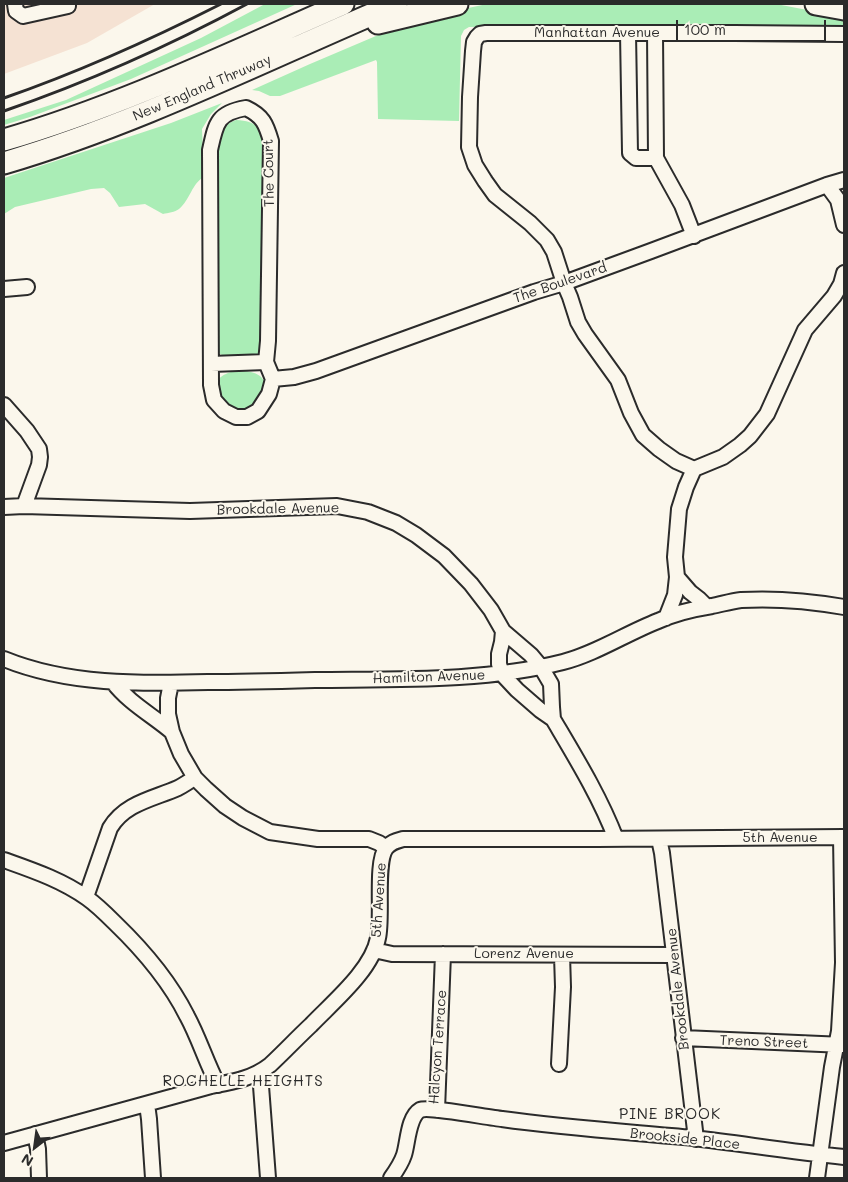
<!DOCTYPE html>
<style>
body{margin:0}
#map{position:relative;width:848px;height:1182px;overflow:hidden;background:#fbf7ec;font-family:Mali,sans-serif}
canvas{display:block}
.frame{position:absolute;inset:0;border:5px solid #2b2b2b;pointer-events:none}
.north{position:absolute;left:10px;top:1122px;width:50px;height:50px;-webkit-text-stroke:4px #fbf7ec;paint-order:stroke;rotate:210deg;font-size:14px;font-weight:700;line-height:20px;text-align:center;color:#2b2b2b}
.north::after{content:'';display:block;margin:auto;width:18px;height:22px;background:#2b2b2b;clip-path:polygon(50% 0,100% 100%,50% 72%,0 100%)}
.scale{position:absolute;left:676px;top:20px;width:150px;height:22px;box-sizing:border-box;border:2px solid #2b2b2b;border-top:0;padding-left:6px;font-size:15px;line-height:18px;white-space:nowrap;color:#2b2b2b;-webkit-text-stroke:4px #fbf7ec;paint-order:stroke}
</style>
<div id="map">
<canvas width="848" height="1182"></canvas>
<div class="frame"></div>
<div class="north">N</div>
<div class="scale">100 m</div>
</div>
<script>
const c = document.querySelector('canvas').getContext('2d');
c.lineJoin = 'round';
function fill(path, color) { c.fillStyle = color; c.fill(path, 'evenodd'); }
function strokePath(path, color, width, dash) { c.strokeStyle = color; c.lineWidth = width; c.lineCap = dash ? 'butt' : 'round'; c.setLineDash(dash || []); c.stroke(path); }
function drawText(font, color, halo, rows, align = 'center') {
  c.font = font + ' Mali,sans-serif'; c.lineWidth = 4; c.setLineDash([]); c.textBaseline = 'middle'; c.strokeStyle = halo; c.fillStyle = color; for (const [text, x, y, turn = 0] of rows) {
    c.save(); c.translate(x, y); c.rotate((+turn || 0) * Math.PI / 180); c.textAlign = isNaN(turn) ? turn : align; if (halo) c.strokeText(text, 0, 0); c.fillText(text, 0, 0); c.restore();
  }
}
fill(new Path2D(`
 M4 4H155L87 43 4 74Z`), '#f5e2d3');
fill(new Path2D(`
 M265 4H297L131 79 30 117 4 125V120L66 100 201 38Z
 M487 4H776L844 17V30L572 26 469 27 464 30 461 36 459 121 378 119 377 62 376 60 280 96H270L259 91 252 90 310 64 390 30 454 11Z
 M222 103 211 114 202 129 204 177C192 183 190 200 179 209 175 212 168 213 163 214L145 204 119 207 110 193 104 188 91 189 15 207 4 214V178L171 123Z
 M236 120C258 121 260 128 264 148L262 354 257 357H226L218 353 215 346 216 140C221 128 224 125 236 120Z
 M242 370C256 373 260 373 267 385 262 394 253 416 239 412 233 410 226 405 220 402 219 397 216 391 216 386 217 374 233 371 242 370Z`), '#aaedb6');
const minor = new Path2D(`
 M15 4 16 11 23 16 68 6
 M628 33 630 153 636 158H656L682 205 694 236
 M655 33 656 158
 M246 108C263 116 266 124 271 141L268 341 266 362 273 379 269 394 258 411 247 417H236L224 411 214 400 211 385 210 150C216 123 217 113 246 108Z
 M827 185 838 200 844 225
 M4 289 27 287
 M211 364 266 362
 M273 379 294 377 316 371 534 292 564 283 651 251 827 185 844 180
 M4 405 27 431 39 449 40 457 39 465 24 506
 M694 469 676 461 659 449 643 435 631 413 618 380 585 334 578 322 570 297 564 283 554 252 547 240 530 223 495 195 485 181 475 165 469 147 470 97 473 51 474 42 477 37 480 34 486 33H734L844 34
 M4 507 24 506 190 511 337 506 368 512 396 523 416 535 444 556 471 584 491 610 503 631 531 655 541 667 551 684 552 707 553 719C576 758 600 797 616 839
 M677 577 690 592 699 599 707 607
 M666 618 675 595 677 577 675 557 679 509 686 487 694 469 723 457 740 445 750 436 767 414 805 330 834 296 841 284 844 273
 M503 631 502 642 499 654V664L502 674 517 690 540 710 553 719
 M4 659C68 685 139 684 208 682 243 682 279 681 315 680 397 679 484 682 563 662 595 654 627 633 658 621 675 613 693 609 712 606 722 604 732 601 741 600 776 598 810 601 844 607
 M113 682C129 703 152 715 172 732
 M171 683 168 698V714L172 732 181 754 195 778 206 789 225 806 243 818 270 832 318 839H369L379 843 386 848
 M659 839 662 853 696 1139
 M4 860C32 870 62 880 87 898 97 905 106 914 115 923 143 950 169 980 187 1016 199 1038 206 1062 218 1085
 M86 897 110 828C125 803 153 799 178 788 184 785 189 781 195 778
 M374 950 392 954 674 955
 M683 1038 844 1045
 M559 1064 563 987 562 955
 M260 1073 268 1178
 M147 1104 149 1119 153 1178
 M437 1110 443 954
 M35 1134 38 1149 39 1178
 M4 1143 211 1086C232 1082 252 1079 270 1065 284 1052 297 1038 311 1025 333 1002 372 970 378 938 383 917 375 863 386 848 391 842 396 841 403 839H597L844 837
 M391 1178C396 1171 401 1164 404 1155 408 1143 408 1117 420 1110 429 1106 489 1118 502 1119 566 1128 630 1132 694 1138 744 1144 794 1152 844 1157
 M817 1178 832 1067 839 1031 843 963 841 837`);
const highway = new Path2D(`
 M816 4 844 9
 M378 23 457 4
 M4 140C121 106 231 53 343 4
 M4 163C140 123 266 59 396 4`);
strokePath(minor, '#2b2b2b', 18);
strokePath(highway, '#2b2b2b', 25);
strokePath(minor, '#fbf7ec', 14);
strokePath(highway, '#fbf7ec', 21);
strokePath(new Path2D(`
 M4 98C79 72 150 40 221 4
 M4 111C88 82 169 46 247 4`), '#2b2b2b', 3);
drawText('14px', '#2b2b2b', '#fbf7ec', [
 ["Manhattan Avenue",597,33],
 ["New England Thruway",202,88,-23],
 ["The Court",269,173,-91],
 ["The Boulevard",560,283,-19],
 ["Brookdale Avenue",278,509,-1],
 ["Hamilton Avenue",429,677,-2],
 ["5th Avenue",780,838],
 ["5th Avenue",379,900,-86],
 ["Lorenz Avenue",524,954],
 ["Brookdale Avenue",678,989,-96],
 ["Treno Street",764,1042,2],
 ["Halcyon Terrace",438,1047,-86],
 ["Brookside Place",685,1139,6]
]);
c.letterSpacing = '1px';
drawText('15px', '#2b2b2b', '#fbf7ec', [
 ["ROCHELLE HEIGHTS",243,1081],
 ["PINE BROOK",670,1114]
]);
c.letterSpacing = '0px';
</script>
